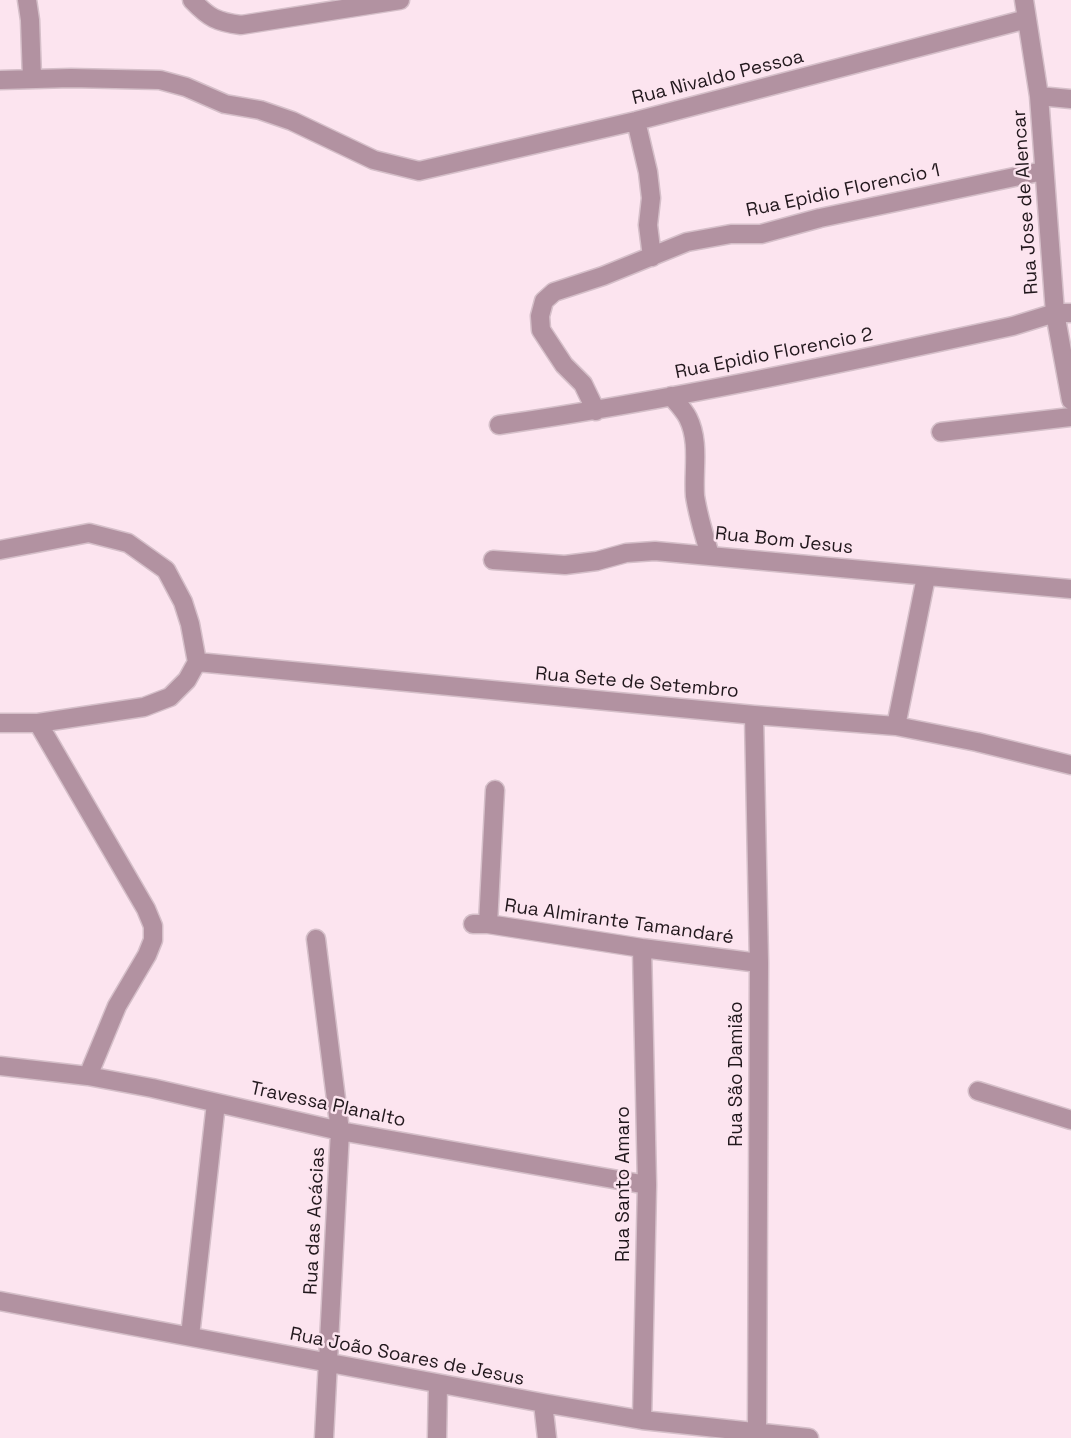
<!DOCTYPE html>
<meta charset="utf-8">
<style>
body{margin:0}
canvas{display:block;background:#fce4ef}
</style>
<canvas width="1071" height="1438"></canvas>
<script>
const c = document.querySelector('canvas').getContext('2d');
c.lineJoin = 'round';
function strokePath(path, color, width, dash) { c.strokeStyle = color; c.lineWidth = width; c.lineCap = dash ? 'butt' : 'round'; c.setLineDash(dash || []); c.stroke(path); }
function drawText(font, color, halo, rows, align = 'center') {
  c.font = font + ' "Space Grotesk",sans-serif'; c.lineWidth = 5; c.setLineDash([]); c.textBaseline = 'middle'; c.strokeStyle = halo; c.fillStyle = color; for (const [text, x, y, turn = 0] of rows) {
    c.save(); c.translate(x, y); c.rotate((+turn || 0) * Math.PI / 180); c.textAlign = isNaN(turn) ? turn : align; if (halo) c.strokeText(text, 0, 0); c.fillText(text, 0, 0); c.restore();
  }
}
const minor = new Path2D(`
 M27 0 30 20 32 79
 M192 0C209 18 217 22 241 25L400 0
 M1024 0 1039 96 1055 313 1071 400
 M0 80 71 78 160 80 186 87 225 104 260 110 292 121 374 160 419 171 636 121 1027 19
 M1039 96 1071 99
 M636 121 648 172 651 198 648 225 652 257
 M671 396C677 403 684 410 688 418 700 442 693 470 695 496 698 516 704 535 710 555
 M596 411 583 384 564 365 541 330 540 316 544 301 554 292 603 276 687 242 731 234H761L820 218 1043 171
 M499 425C672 400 843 363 1013 326L1055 313H1071
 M941 432 1071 417
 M0 550 89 533 128 543 166 570 183 602 190 624 197 662
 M493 560 565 565 597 561 626 553 655 551 1071 589
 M197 662 754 715 896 726 977 742 1071 765
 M754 715 759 963 757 1433
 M0 723H38L144 707 170 697 187 680 197 662
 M38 723 146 909 153 926V940L147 955 117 1006 88 1076
 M896 726 926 577
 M473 924H488L642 948 759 963
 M488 924 495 790
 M316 939 340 1131 324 1438
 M0 1066 88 1076 152 1088 340 1131 647 1185
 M978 1091 1071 1120
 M0 1301 543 1403 642 1420 809 1438
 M190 1336 216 1103
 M543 1403 547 1438
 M642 1420 647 1185 642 948
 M437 1438 438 1384`);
strokePath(minor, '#d5bfc9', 21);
strokePath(minor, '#b292a1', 18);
drawText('19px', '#22181d', '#fce4ef', [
 ["Rua Nivaldo Pessoa",718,78,-14],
 ["Rua Epidio Florencio 1",843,191,-12],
 ["Rua Jose de Alencar",1026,202,-94],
 ["Rua Epidio Florencio 2",774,354,-11],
 ["Rua Bom Jesus",784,541,6],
 ["Rua Sete de Setembro",637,683,5],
 ["Rua Almirante Tamandaré",619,922,8],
 ["Rua São Damião",737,1074,-90],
 ["Travessa Planalto",328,1105,12],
 ["Rua Santo Amaro",624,1184,-90],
 ["Rua das Acácias",315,1221,-87],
 ["Rua João Soares de Jesus",407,1357,11]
]);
</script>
